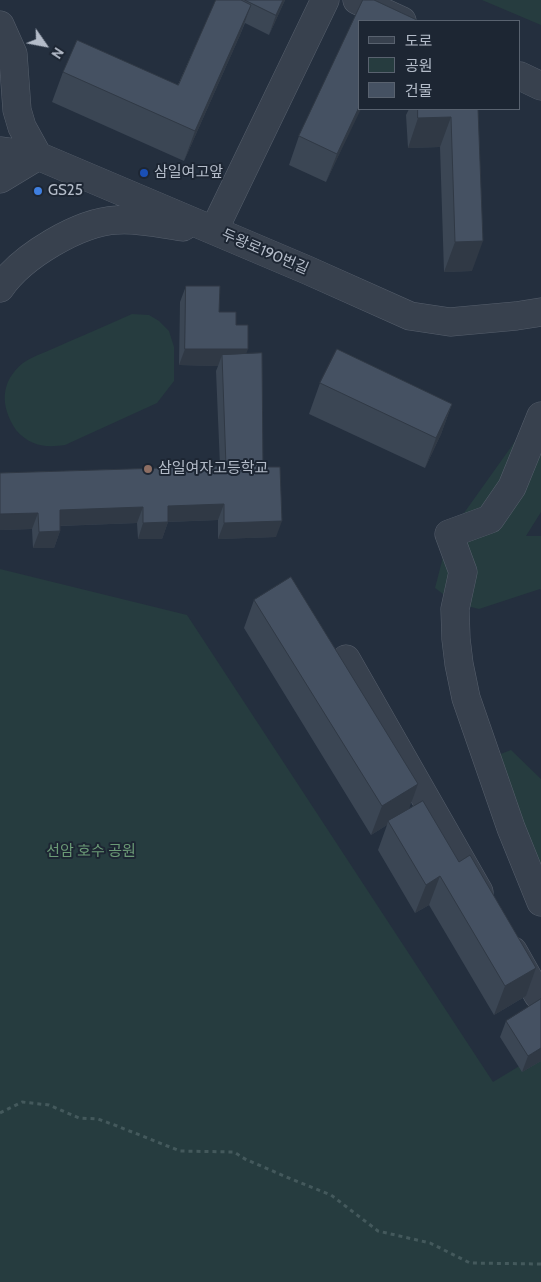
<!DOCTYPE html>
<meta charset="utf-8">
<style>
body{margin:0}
#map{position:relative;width:541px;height:1282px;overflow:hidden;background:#242f3e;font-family:Cabin,"Noto Sans KR",sans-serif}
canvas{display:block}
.legend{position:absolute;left:358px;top:20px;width:162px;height:90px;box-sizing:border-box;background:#1d2633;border:1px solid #59626f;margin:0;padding:6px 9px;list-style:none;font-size:15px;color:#b4bcc9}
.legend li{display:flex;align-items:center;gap:10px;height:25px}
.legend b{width:25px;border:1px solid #59626f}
.north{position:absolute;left:20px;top:20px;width:50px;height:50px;-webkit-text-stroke:4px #1d2633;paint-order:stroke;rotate:123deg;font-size:14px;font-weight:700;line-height:20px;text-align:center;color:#b4bcc9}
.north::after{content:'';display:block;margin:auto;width:18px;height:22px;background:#b4bcc9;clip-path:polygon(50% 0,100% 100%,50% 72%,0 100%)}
</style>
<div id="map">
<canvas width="541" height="1282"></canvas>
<ul class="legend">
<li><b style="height:6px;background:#38414e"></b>도로</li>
<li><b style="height:14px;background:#263c3f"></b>공원</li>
<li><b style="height:14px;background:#455162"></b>건물</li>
</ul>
<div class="north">N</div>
</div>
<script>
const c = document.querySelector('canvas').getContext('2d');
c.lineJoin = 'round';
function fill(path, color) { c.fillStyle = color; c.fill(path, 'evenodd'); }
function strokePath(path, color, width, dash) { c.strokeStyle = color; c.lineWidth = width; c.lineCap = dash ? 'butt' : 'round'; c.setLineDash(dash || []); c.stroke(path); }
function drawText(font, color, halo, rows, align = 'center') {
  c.font = font + ' Cabin,"Noto Sans KR",sans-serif'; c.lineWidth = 4; c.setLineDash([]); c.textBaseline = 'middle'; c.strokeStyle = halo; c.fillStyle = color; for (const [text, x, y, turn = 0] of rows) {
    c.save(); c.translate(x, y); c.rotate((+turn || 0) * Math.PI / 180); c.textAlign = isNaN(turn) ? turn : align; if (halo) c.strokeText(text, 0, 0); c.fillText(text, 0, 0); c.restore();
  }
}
fill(new Path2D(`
 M482 0H541V25Z
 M132 314 149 315 159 321 169 331 174 347V381L157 403 65 445C45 448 30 446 16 430 0 406 0 382 23 363 33 356 56 348 68 342 90 333 111 323 132 314Z
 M541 405V512L526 536H541V590L540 589 479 609 455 603 435 588 449 534Z
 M0 569 187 615 493 1082 541 1053V1282H0Z
 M511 750 541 779V885L498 755Z`), '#263c3f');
const minor = new Path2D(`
 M357 0 402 21
 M0 25 13 54 17 110 22 127 38 156
 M520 76 541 86
 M0 151 38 156
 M0 179 38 156 307 270 410 316 450 322 516 316 541 312
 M214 230 325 0
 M0 288C22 256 79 222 117 220 137 218 162 224 183 227
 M541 416 512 487 490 519 449 534 463 572 455 609 456 639 459 664 466 698 511 828 541 902
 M346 659 479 892
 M513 951 538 995 541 994`);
strokePath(minor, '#565f6c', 29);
strokePath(new Path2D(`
 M0 1113 22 1102 49 1105 79 1118 98 1119 117 1126 180 1151 234 1152 245 1159 291 1179 331 1195 378 1231 430 1243 470 1263 541 1264`), '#44595c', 3, [4, 4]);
strokePath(minor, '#38414e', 28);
fill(new Path2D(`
 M216 0H285L269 35 245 23 240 35 184 161 52 102 63 72 178 85Z
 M363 0 360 21V109L326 182 289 165 299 136Z
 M409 109H478L472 271 444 272 440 147 408 148 406 115Z
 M186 286 236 325 246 354 263 467 276 537 218 539V520L168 522 162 539H138L137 523 60 526V531L54 548H33L32 529 0 530V473L220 466 216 371 218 366 179 365 180 302Z
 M320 383 452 404 441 434 425 468 309 414Z
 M254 600 409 809 459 862 536 968 526 996 494 1015 429 905 415 913 378 850 387 825 371 835 244 628Z
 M506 1021 541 1061 522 1072 500 1037Z`), '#3b4654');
fill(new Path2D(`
 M283 0H285L269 35 276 15Z
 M251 5 240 35 184 161 195 131Z
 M360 105V109H361L326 182 337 154Z
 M451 117 440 147 408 148 418 118Z
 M483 241 472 271 444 272 455 242Z
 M185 349H248L242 366 222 355 218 366 179 365Z
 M452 404 441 434 425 468 436 438Z
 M224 504 218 520 162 522 168 506Z
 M143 507 137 523 54 526 60 510Z
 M38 513 32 529 0 530V514Z
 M282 521 276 537 218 539 224 523Z
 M168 522 162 539H138L143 523Z
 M60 531 54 548H33L39 532Z
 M418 784 408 812 388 821 387 825 371 835 382 806Z
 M440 876 429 905 415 913 426 885Z
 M536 968 526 996 494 1015 505 986Z
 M541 1048V1061L522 1072 528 1056Z`), '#303945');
const building = new Path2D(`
 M216 0H241L251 5 195 131 63 72 77 40 178 85Z
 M245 0H283L276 15Z
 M363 0H374L419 21H360V105L337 154 299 136Z
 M418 109H478L483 241 455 242 451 117 418 118Z
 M186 286H220L219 312H236V325H248V349H185Z
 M337 349 452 404 436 438 320 383Z
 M262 353 263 467H280L282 521 224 523V504L168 506V522L143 523V507L60 510V531L39 532 38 513 0 514V473L226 466 222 355Z
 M291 577 418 784 382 806 254 600Z
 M423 801 459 862 470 855 536 968 505 986 440 876 426 885 388 821Z
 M541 999V1048L528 1056 506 1021Z`);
fill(building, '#455162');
strokePath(building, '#303945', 1);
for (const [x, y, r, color] of [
 [144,173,5,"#1a4fb4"],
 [38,191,5,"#3f7fe0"],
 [148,469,5,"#8d6e63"]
]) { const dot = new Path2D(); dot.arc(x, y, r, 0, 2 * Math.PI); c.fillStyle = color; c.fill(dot); strokePath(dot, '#1d2633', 2); }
drawText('15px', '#b4bcc9', '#1d2633', [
 ["삼일여고앞",154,173],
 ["GS25",48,191],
 ["삼일여자고등학교",158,469]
], 'left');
drawText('15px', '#b4bcc9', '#1d2633', [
 ["두왕로190번길",265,252,23]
]);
drawText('15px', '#6b9a76', '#1d2633', [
 ["선암 호수 공원",91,852]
]);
</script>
